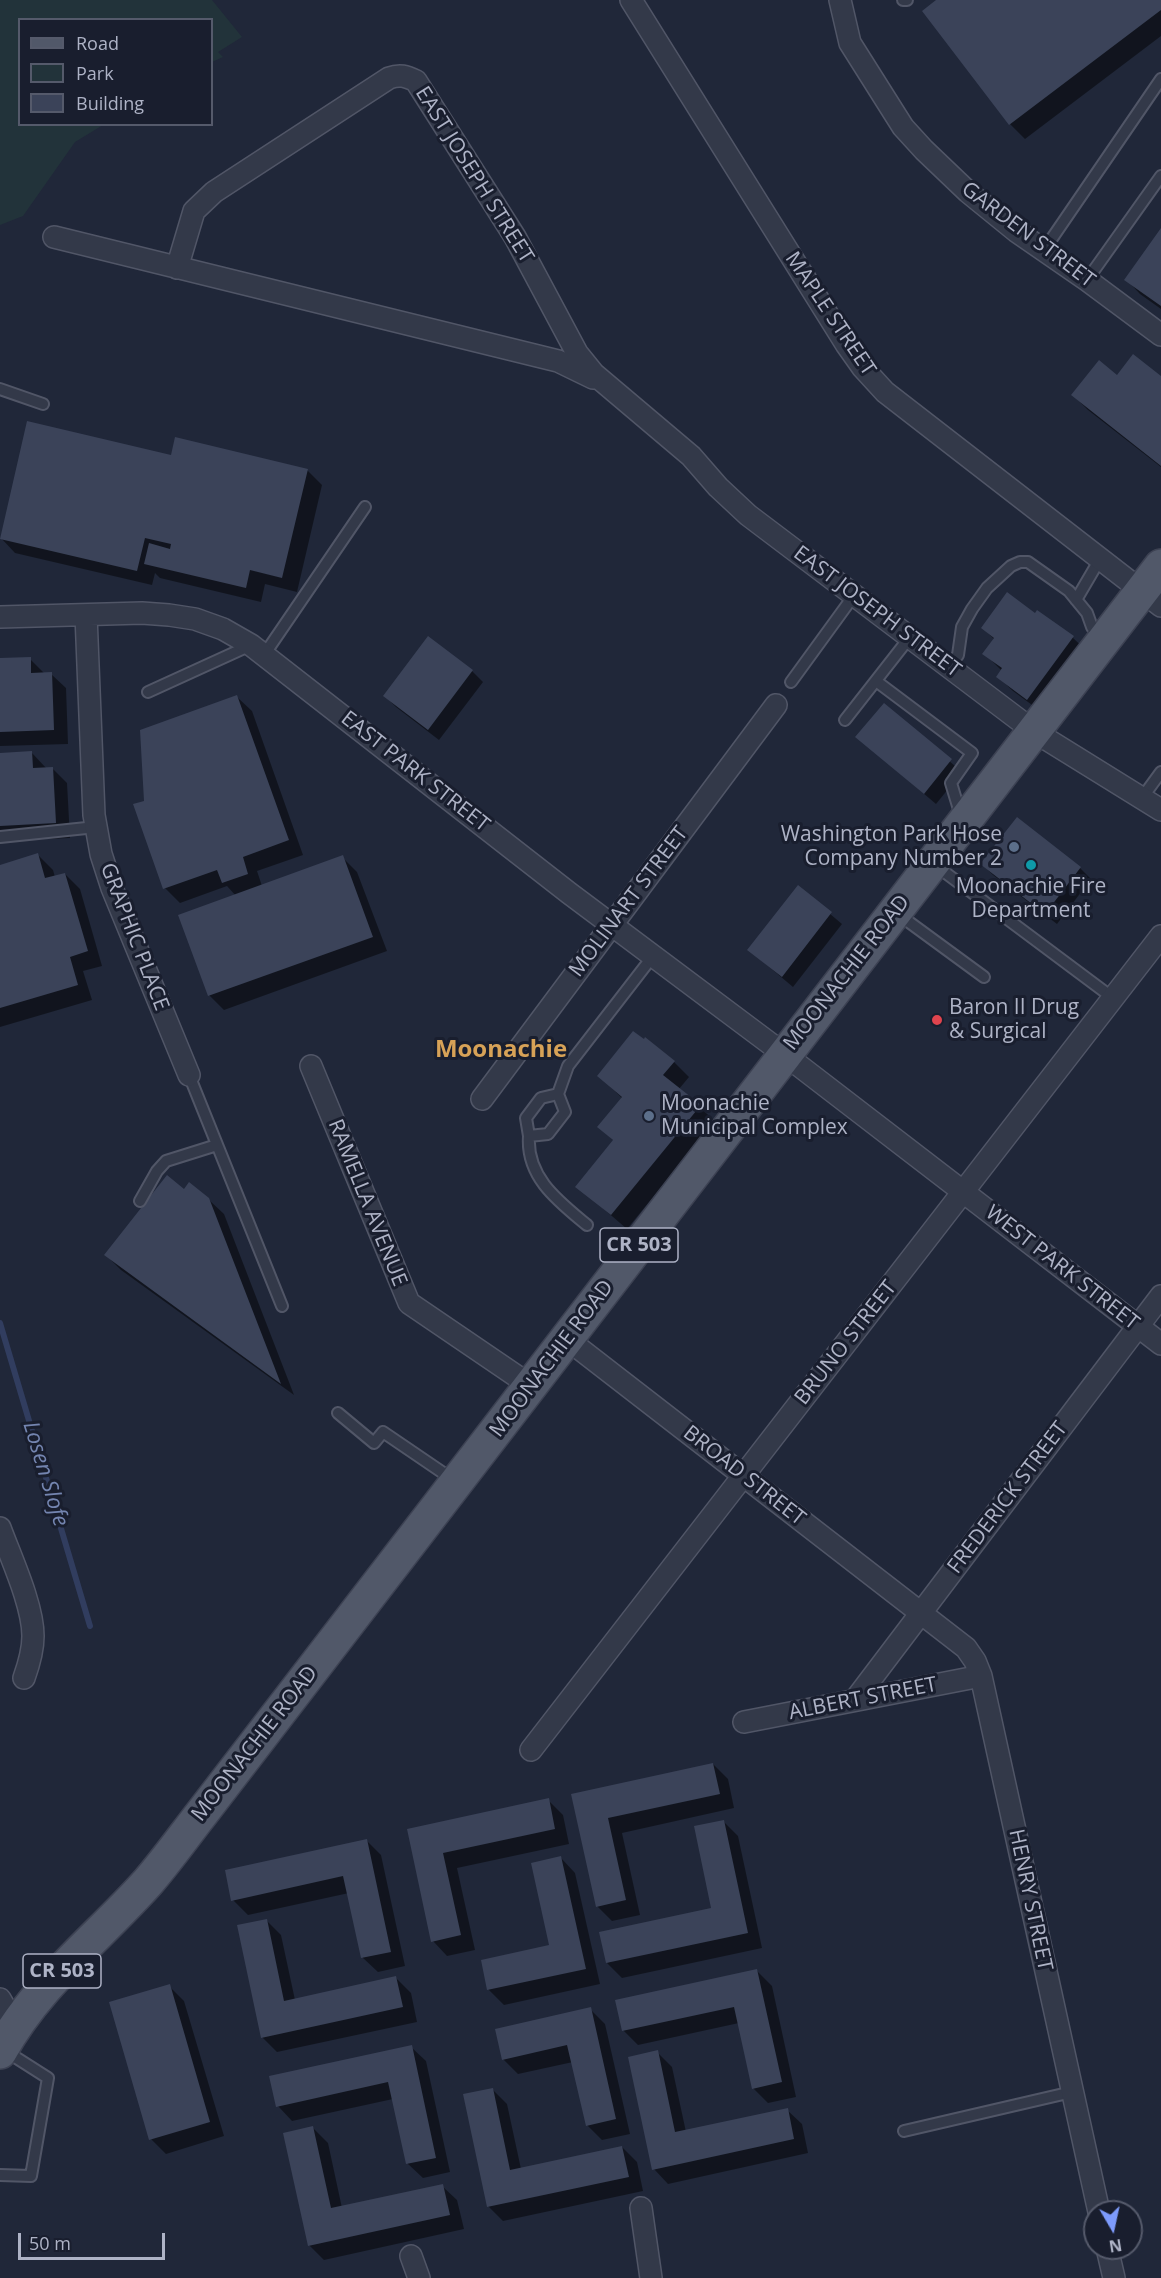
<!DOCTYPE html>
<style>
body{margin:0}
#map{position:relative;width:1161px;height:2278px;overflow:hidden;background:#202739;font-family:"Open Sans",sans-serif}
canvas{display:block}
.legend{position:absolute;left:18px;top:18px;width:195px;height:108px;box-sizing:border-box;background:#191e2e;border:2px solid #555a6b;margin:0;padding:8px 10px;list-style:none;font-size:18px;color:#aeb3c6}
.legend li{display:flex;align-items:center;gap:12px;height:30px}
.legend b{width:30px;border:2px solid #555a6b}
.north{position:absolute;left:1083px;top:2200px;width:60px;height:60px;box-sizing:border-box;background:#191e2e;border:2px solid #555a6b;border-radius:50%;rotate:171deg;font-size:16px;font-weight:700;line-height:24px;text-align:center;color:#aeb3c6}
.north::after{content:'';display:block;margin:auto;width:21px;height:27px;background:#7d9bfc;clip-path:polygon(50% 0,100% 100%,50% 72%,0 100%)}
.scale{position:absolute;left:18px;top:2233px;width:147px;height:27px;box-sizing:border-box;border:3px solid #aeb3c6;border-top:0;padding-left:8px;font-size:18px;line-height:21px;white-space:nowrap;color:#aeb3c6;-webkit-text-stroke:4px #191e2e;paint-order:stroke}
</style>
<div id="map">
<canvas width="1161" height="2278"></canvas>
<ul class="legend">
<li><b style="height:8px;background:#515869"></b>Road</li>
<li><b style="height:16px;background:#22333a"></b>Park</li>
<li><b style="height:16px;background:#3b4359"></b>Building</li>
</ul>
<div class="north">N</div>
<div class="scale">50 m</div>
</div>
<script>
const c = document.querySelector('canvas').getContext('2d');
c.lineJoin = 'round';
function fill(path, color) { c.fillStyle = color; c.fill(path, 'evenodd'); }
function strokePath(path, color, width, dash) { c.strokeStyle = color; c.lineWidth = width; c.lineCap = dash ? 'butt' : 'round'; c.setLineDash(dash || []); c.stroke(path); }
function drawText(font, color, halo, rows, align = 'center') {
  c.font = font + ' "Open Sans",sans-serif'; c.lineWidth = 6; c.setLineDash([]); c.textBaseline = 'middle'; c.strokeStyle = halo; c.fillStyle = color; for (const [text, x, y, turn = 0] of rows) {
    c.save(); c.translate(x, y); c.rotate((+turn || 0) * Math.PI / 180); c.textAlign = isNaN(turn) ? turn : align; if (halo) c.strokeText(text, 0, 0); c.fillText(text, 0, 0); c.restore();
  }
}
fill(new Path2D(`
 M0 0H212L242 37 218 52 223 57 212 62V20H20V124L103 125 75 142 23 216 0 225Z`), '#22333a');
fill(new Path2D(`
 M939 0H1161V36L1025 139 1010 124 924 11Z
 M1161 230V309L1140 294 1126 279Z
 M1117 377H1161V467L1088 410 1073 395Z
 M172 456 307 470 322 485 297 592 265 584 261 602 160 578 155 573 152 585 15 553 1 538Z
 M1038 612 1073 638 1088 652 1043 713 1013 691 998 677 1002 671 984 653 994 639 983 628 1036 615Z
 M429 638 472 671 483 682 439 740 396 707 385 696Z
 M30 659 45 674H51L66 688 68 744 0 746V660Z
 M237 697 252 711 303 855 257 871 262 886 342 857 357 872 387 951 224 1010 209 995 236 896 227 886 180 903 165 888 145 802Z
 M884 705 962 772 936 804 857 737Z
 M32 753 47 769 52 768 67 783 70 838 0 841V754Z
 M1017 819 1080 868 1091 879 1057 924 993 875 982 864Z
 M38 855 53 870 55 877 65 874 80 889 102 966 83 971 92 1000 0 1027V866Z
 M798 887 842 924 793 987 749 950Z
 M644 1041 674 1062 689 1077 679 1089 715 1121 627 1229 577 1186 614 1141 599 1127 622 1098 599 1076Z
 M184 1191 208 1199 224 1214 294 1395 121 1270 106 1255Z
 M713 1764 728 1779 734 1808 622 1833 640 1915 612 1921 597 1906 573 1795Z
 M548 1800 563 1815 569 1844 457 1868 475 1950 447 1956 433 1941 408 1830Z
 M723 1821 738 1836 762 1948 622 1978 607 1963 713 1910Z
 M366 1840 381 1855 405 1966 378 1972 363 1958 349 1893 248 1915 233 1900Z
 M561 1858 575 1873 600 1984 504 2005 489 1990 482 1961 551 1946Z
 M266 1920 281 1935 295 2000 396 1978 411 1993 417 2022 277 2052 262 2037Z
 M757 1971 772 1986 796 2097 768 2103 753 2088 739 2023 638 2045 623 2030Z
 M169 1986 184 2001 224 2136 166 2154 151 2139Z
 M590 2009 605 2024 630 2134 602 2140 587 2125 573 2062 518 2074 503 2059Z
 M411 2047 426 2061 450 2172 423 2178 408 2164 393 2099 292 2121 278 2106Z
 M657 2052 672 2067 686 2132 787 2110 802 2124 808 2153 668 2184 654 2169Z
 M492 2089 507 2104 521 2169 622 2147 637 2162 643 2191 503 2221 488 2206Z
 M313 2128 328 2143 342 2208 442 2186 457 2200 464 2229 324 2260 309 2245Z`), '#0007');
strokePath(new Path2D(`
 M0 1323 90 1626`), '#313d5f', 6);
fill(new Path2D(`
 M936 0H1161V10L1009 125 922 11Z
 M1161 228V306L1124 280Z
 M1133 354 1161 376V466L1071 395 1099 360 1117 375Z
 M27 421 171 455 175 437 308 469 282 578 250 570 246 588 144 564 149 543 170 549 171 544 145 538 137 571 0 539Z
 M1007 592 1035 613 1037 610 1074 636 1027 700 996 677 1002 668 982 654 994 638 981 628Z
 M428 636 473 670 428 730 383 696Z
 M31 657V673L52 672 54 730 0 732V658Z
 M237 695 289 840 243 857 248 874 222 883 217 870 163 889 133 804 144 801 140 730Z
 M884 703 952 759 924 794 855 737Z
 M32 751 33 768 53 767 56 823 0 826V753Z
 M1017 817 1081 867 1045 914 980 864Z
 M38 853 45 878 65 873 88 951 70 957 78 985 0 1008V865Z
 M343 855 373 937 208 996 178 915Z
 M798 885 832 912 782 977 747 950Z
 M633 1031 644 1039 645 1037 675 1061 663 1075 701 1105 611 1215 575 1187 613 1140 597 1127 622 1097 597 1076Z
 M167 1175 184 1189 189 1182 209 1198 281 1384 104 1255Z
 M713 1763 720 1794 608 1818 626 1900 596 1907 571 1794Z
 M549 1798 555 1829 443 1853 461 1935 431 1942 407 1829Z
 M724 1820 748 1933 606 1963 599 1932 711 1908 694 1826Z
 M367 1839 391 1952 361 1958 343 1876 231 1901 225 1870Z
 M561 1856 586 1969 487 1990 481 1960 549 1945 531 1863Z
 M267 1919 284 2001 396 1976 403 2007 261 2038 237 1925Z
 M757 1969 782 2082 752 2089 734 2007 622 2031 615 2000Z
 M170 1984 210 2122 149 2140 109 2002Z
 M591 2007 616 2119 586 2126 567 2045 502 2060 495 2029Z
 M412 2045 436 2158 406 2164 388 2082 276 2107 269 2076Z
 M658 2050 675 2132 788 2108 794 2139 652 2170 628 2057Z
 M493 2088 510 2170 622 2146 629 2177 487 2207 463 2094Z
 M313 2126 331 2208 443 2184 450 2215 308 2246 283 2133Z`), '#3b4359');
const lane = new Path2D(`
 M903 0H907
 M1044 250 1161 79
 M1087 280 1161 176
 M0 389 43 404
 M1076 600 1100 559
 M264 655 365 507
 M949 666 958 655 962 627 972 609 987 588 1011 566 1020 562H1028L1069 591 1087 613 1092 627 1101 639
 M876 681 972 753 951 783 961 816
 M791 682 855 594
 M148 692 251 645
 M845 720 910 637
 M1142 798 1161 772
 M0 837 96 827
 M935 865 1113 998
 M898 914 984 977
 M189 1075 282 1306
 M558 1094 541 1098 526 1118 529 1136 548 1134 565 1112 558 1094 568 1066 653 956
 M529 1136C526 1177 558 1201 587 1225
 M140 1201 157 1171 166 1161 217 1145
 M338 1413 374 1443 383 1432 455 1481
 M904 2131 1072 2092
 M0 2175 31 2176 48 2078 4 2050`);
const street = new Path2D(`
 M631 0 846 344 863 368 885 392 1161 606
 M840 0 850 43 903 127 924 150 968 192 1016 231 1087 280 1161 335
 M54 237 558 361 593 378
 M177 268 194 211 214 192 389 78C400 74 406 76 416 81L515 237 577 353 594 374 691 456 718 487 748 515 1035 732 1161 810
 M86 615 94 815 101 854 112 888 189 1075
 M0 617 142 613 169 615 195 619 223 629 251 645 569 893 784 1054 1161 1344
 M311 1066 409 1303 531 1386
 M482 1099 776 705
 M567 1339 966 1648 975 1661 981 1676 1099 2212
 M0 1528C11 1558 33 1605 33 1636 33 1651 29 1664 24 1678
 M855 1700 1161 1296
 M744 1722 981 1676
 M531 1750 1161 936
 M0 1999 15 2025
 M641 2208 651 2278
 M1107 2248 1114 2278
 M411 2256 419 2278`);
const primary = new Path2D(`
 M0 2052C36 1985 98 1938 148 1882 167 1860 184 1836 202 1813L1161 566`);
strokePath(lane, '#515667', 14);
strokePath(street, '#515667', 24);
strokePath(primary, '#3d4253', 36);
strokePath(lane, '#333949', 10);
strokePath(street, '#333949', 21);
strokePath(primary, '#515869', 33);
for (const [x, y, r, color] of [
 [1014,847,6,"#5c6f8a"],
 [1031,865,6,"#0f9aa8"],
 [937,1020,6,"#e0444e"],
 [649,1116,6,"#5c6f8a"]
]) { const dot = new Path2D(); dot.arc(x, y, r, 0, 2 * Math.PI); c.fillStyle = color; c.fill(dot); strokePath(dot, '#191e2e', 2); }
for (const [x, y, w] of [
 [639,1245,78],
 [62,1971,78]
]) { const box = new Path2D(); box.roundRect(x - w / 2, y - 17, w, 34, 4.5); c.fillStyle = '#191e2e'; c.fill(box); strokePath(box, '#aeb3c6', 1.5); }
drawText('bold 20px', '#aeb3c6', null, [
 ["CR 503",639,1245],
 ["CR 503",62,1971]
]);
drawText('21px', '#aeb3c6', '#191e2e', [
 ["EAST JOSEPH STREET",474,175,58],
 ["GARDEN STREET",1028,235,37],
 ["MAPLE STREET",830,314,56],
 ["EAST JOSEPH STREET",877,612,37],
 ["EAST PARK STREET",415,772,38],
 ["MOLINART STREET",629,902,-53],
 ["GRAPHIC PLACE",134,937,69],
 ["MOONACHIE ROAD",847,973,-52],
 ["RAMELLA AVENUE",367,1203,68],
 ["WEST PARK STREET",1062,1268,38],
 ["BRUNO STREET",846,1343,-52],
 ["MOONACHIE ROAD",552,1359,-53],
 ["BROAD STREET",744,1476,38],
 ["FREDERICK STREET",1008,1498,-53],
 ["ALBERT STREET",863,1699,-11],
 ["MOONACHIE ROAD",255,1744,-52],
 ["HENRY STREET",1030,1900,78]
]);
drawText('21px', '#aeb3c6', '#191e2e', [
 ["Washington Park Hose",1002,835,"right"],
 ["Company Number 2",1002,859,"right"],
 ["Moonachie Fire",1031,887,"center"],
 ["Department",1031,911,"center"],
 ["Baron II Drug",949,1008],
 ["& Surgical",949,1032],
 ["Moonachie",661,1104],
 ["Municipal Complex",661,1128]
], 'left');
drawText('italic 22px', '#7485b0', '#191e2e', [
 ["Losen Slofe",45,1474,73]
]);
drawText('bold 24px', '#d7a257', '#191e2e', [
 ["Moonachie",501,1050]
]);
</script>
